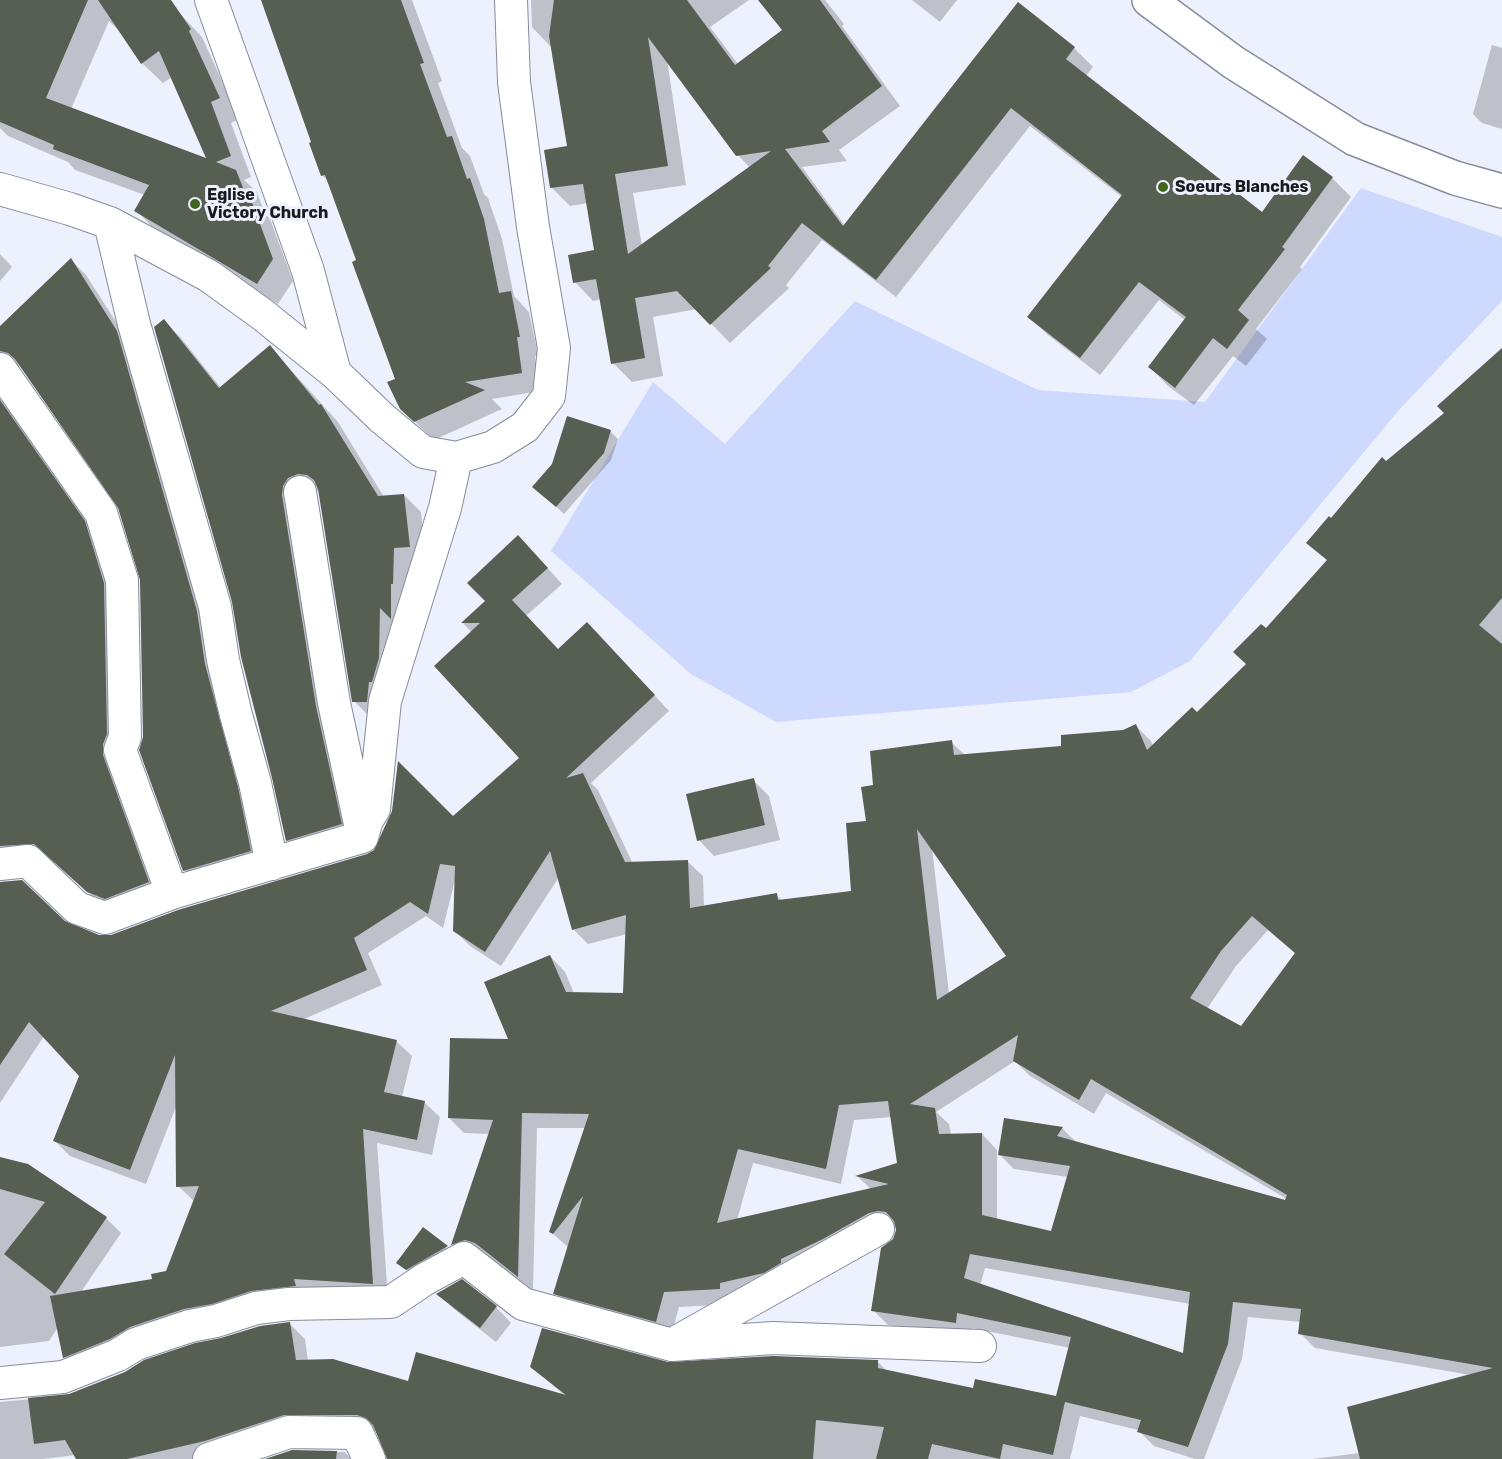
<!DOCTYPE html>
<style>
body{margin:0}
canvas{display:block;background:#edf1fd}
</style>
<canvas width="1502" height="1459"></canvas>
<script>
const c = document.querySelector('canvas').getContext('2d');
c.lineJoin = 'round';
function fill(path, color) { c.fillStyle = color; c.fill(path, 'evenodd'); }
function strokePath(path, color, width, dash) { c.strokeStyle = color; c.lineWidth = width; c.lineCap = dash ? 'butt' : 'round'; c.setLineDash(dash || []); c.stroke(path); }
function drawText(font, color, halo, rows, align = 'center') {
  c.font = font + ' Rubik,sans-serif'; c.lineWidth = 6; c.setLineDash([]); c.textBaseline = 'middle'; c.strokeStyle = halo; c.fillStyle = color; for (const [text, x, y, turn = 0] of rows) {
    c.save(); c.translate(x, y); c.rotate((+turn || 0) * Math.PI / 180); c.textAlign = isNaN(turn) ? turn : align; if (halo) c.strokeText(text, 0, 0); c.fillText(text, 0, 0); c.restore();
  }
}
fill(new Path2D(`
 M1361 188 1502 237V301L1399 410 1190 661 1131 692 776 722 691 674 551 551 653 382 725 444 855 301 1038 390 1205 402Z`), '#cdd9fe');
fill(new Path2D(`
 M0 0H167L202 37 239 119 231 123 251 177 244 180 257 192 265 214 270 219 293 281 278 304 156 231 136 210 145 195 75 170 68 162 8 136 0 128ZM109 21 125 37 142 63 163 83 172 77 208 161 71 109Z
 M262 0H412L442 81 438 83 462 148 470 156 484 194 488 198 502 239 514 296 529 312 538 355 535 356 540 391 492 399 502 409 434 440 401 408 397 380 358 261 329 182 322 175 313 143Z
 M531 0H749L710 27 738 64 784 30 760 0H825L844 24 842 26 900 106 839 150 847 161 802 167 845 226 1018 4 1074 48 1093 67 1085 77 1262 214 1332 178 1351 197 1300 267 1302 269 1256 329 1267 339 1246 366 1233 356 1194 405 1168 386 1150 367 1185 320 1159 300 1100 375 1048 335 1029 317 1122 197 1030 126 896 297 822 240 786 285 789 288 730 343 697 309 653 317 663 376 632 382 613 363 601 299 593 301 575 282 596 251 588 203 570 206 551 187 569 147 553 46H550L532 27ZM667 60 738 155 750 168 642 246 633 193 686 185Z
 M912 0H957L940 22Z
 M1492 45 1502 48V129L1482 123 1473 114Z
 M0 254 12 267 0 281Z
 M71 260 86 275 132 347 212 627 265 866 200 885 184 870 144 737 141 579 120 507 22 367 15 366 0 375V328Z
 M164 321 181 338 221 388 270 347 338 422 384 497 404 495 421 512 426 563 410 565V600L371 718 354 701 320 491H314L358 841 304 857 287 840 234 602Z
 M1502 350V1459H1312L1360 1453 1470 1375 1315 1348 1300 1333 1301 1322 1248 1317 1242 1359 1204 1459H1195L1154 1446 1138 1430 1080 1416 1070 1459H388L377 1431 299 1430 215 1459H78L76 1455 43 1459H0V1402L65 1396 260 1327 290 1324 305 1339 308 1361 409 1383 565 1396 532 1367 878 1362 888 1372 974 1390 1057 1398 1070 1348 972 1328 971 1337 888 1325 873 1310 897 1230V1226L885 1228 735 1304 679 1307 671 1336 570 1308 555 1293 569 1248 551 1232 585 1128H537L533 1290 491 1258 481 1255 467 1259 453 1244 490 1134 464 1133 449 1118 510 1041 550 956 565 972 574 993 625 994 627 934 588 944 573 929 559 877 501 966 470 946 454 930 455 880 443 928 426 916 368 953 382 985 302 1020 396 1041 412 1056 402 1097 424 1102 440 1117 432 1155 377 1143 388 1299 308 1294 80 1372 64 1357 58 1327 49 1341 0 1347V1158L106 1218 121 1233 81 1292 153 1280 168 1273 195 1202 178 1186 177 1104 146 1184 70 1156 55 1141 81 1076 44 1036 0 1103V883L64 923 99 937 112 936 368 855 453 818 521 758 472 633 463 623 487 601 533 552 562 584 526 616 559 651 602 639 669 711 591 783 598 790 633 864 687 861 703 876 704 907 776 895 783 901 853 892 874 787 951 742 965 755 1063 747 1123 731 1136 726 1151 741 1153 746 1197 714 1248 664 1266 630 1328 561 1308 543 1386 463 1446 414ZM932 848 1008 957 949 994ZM1268 930 1296 954 1242 1028 1207 1009 1236 966ZM1015 1061 1030 1076 1094 1114 1106 1093 1292 1202 1077 1143 1062 1128 999 1154 1014 1169 1068 1177 1052 1233 997 1220V1150L982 1134 951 1135 949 1124 936 1112ZM892 1117 899 1164 858 1177 871 1189 737 1220 753 1163 841 1184 854 1120ZM985 1268 1190 1304 1184 1355 980 1286Z
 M0 396 99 538 119 599 122 750 163 898 104 907 51 859 43 858 0 870Z
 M610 431 618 439 611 460 564 514 542 494Z
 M753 780 769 796 780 840 714 856 699 840Z
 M423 1229 454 1254 414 1277 398 1262Z
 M438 1294 496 1307 511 1323 496 1342 454 1309Z
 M292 1452H345L351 1459H270Z`), '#0003');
fill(new Path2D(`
 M0 0H88L46 98 206 158 159 51 141 64 98 0H171L191 29 189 31 220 98 211 102 231 156 216 162 236 170 247 198 250 197 273 259 257 284 134 211 149 185 53 149 54 145 0 122Z
 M261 0H401L424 63 420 64 447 137 452 136 467 179 470 178 484 219 499 293 511 291 520 337H517L522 373 465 382 485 390 414 422 400 409 387 382 395 379 352 262 356 260 325 175 321 176 309 143 311 142Z
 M554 0H687L735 65 782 30 758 0H820L882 86 822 131 830 142 785 149 843 226 1018 2 1075 47 1066 59 1262 212 1303 155 1333 177 1282 247 1285 249 1238 310 1249 320 1227 349 1213 338 1175 388 1148 367 1186 317 1139 282 1080 358 1027 317 1122 195 1011 108 876 280 802 223 768 266 771 268 710 325 677 291 635 298 645 358 611 364 596 279 573 283 568 255 594 250 583 184 550 188 544 150 567 146 549 36ZM648 37 736 156 771 151 628 254 615 174 668 166Z
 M71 258 117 331 197 611 205 664 238 787 251 851 183 871 139 750 143 737 140 580 118 508 15 359 8 353 0 351V326Z
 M164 319 219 388 270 345 319 405 321 404 378 496 404 494 410 547 394 548 393 584H391V619L380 608 379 658 372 682H369L367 702H352L318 489 314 480 307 475 298 474 288 478 283 486 282 495 316 706 342 824 286 841 272 778 241 657 232 602 154 327Z
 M1502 348V598L1479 625 1502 644V1459H1360L1347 1407 1493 1368 1298 1334 1301 1309 1233 1302 1228 1344 1188 1447 1137 1432 1141 1420 1065 1402 1053 1455 1003 1444 1000 1459 932 1444 928 1459H876L884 1427 816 1420 813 1459H387L373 1425 366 1418 357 1415H284L205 1441 127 1459H76L65 1440 34 1444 28 1398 69 1394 125 1372 144 1360 195 1343 221 1338 260 1326 290 1322 296 1360 333 1359 408 1381 416 1352 566 1395 530 1367 542 1328 668 1362 773 1356 878 1360V1368L973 1388 975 1379 1056 1396 1071 1337 957 1313 956 1323 871 1311 881 1248 893 1239 896 1230 894 1221 886 1212 878 1211 869 1213 823 1239 781 1259V1263L764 1273 720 1283V1289L664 1292 656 1322 553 1294 583 1196 553 1234 549 1232 589 1114 522 1113 518 1277 475 1243 465 1240 451 1245 493 1120 448 1118 450 1038 508 1039 484 982 550 955 566 992 623 993 626 915 572 930 550 851 485 952 453 931 455 866 440 864 428 914 410 902 354 938 367 970 271 1011 397 1040 384 1092 425 1101 417 1140 363 1129 373 1284 294 1279 296 1286 251 1291 212 1304 184 1309 130 1327 110 1339 63 1358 50 1296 152 1279 151 1274 166 1271 199 1186 176 1187 175 1055 130 1170 53 1141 79 1076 29 1022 0 1065V882L22 880 65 921 99 935H111L178 910 367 854 374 850 392 811 398 761 453 816 519 758 434 666 480 623H461L485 601 467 583 518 535 548 568 512 600 558 649 587 622 655 695 566 778 583 773 625 862 688 860 690 908 777 893 778 900 851 891 846 823 866 821 861 787 873 785 870 751 952 740 954 755 1061 746V735L1123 730 1136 724 1147 750 1192 707 1197 712 1246 664 1233 652 1261 624 1266 628 1327 560 1306 543 1329 516 1331 518 1382 457 1386 461 1444 413 1437 406ZM917 829 1006 956 937 1000ZM1252 916 1295 953 1241 1026 1190 998 1221 951ZM1018 1035 1013 1061 1079 1100 1091 1079 1287 1195 1285 1200 1057 1136 1063 1127 1004 1118 998 1155 1070 1166 1051 1231 982 1215V1133L939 1134 935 1108 910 1104ZM888 1101 897 1163 855 1176 889 1184 717 1223 738 1149 826 1169 839 1105ZM970 1254 1190 1292 1183 1353 964 1278Z
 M0 400 85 521 104 583 107 734 103 744V755L149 882 105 899 87 892 34 844 0 846Z
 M567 416 611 430 604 453 556 507 532 487 552 464Z
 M754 778 765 825 697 841 686 794Z
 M0 1157 28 1164 107 1217 55 1294 4 1254 45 1202 0 1189Z
 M423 1227 448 1246 406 1270 396 1263Z
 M462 1279 497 1306 480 1328 436 1294Z
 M292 1450 337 1451 336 1459H265Z`), '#575e52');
const minor = new Path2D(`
 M211 0 308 271 335 373
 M0 189 70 209 110 223 209 276 263 315 335 373 383 419 423 452 456 458 493 447 525 427 549 396 554 348 533 227 514 82 511 0
 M110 223 134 324 215 607 223 660 236 715 255 783 272 864
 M0 369 101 513 122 580 125 737 120 750 172 893
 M300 492 334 703 362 833
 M0 864 28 861 77 908 105 918 172 893 362 837 367 820 374 809 385 701 445 508 456 458
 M680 1340 878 1229
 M0 1383 63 1377 118 1355 136 1344 190 1326 216 1321 256 1308 289 1304 391 1302 425 1279 464 1258 523 1304 672 1345 773 1338 980 1346
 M209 1459 289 1432 357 1433 369 1459`);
const tertiary = new Path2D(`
 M1149 0 1233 62 1355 139 1455 178 1502 191`);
strokePath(minor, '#878c9a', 34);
strokePath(tertiary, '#878c9a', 36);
strokePath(minor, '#fff', 32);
strokePath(tertiary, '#fff', 33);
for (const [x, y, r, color] of [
 [1163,187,6,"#41651e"],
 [195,204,6,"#41651e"]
]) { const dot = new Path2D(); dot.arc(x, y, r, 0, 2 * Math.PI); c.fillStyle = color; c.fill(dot); strokePath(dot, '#edf1fd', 2); }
drawText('bold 16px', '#181a1f', '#edf1fd', [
 ["Soeurs Blanches",1175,187],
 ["Eglise",207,195],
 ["Victory Church",207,213]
], 'left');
</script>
